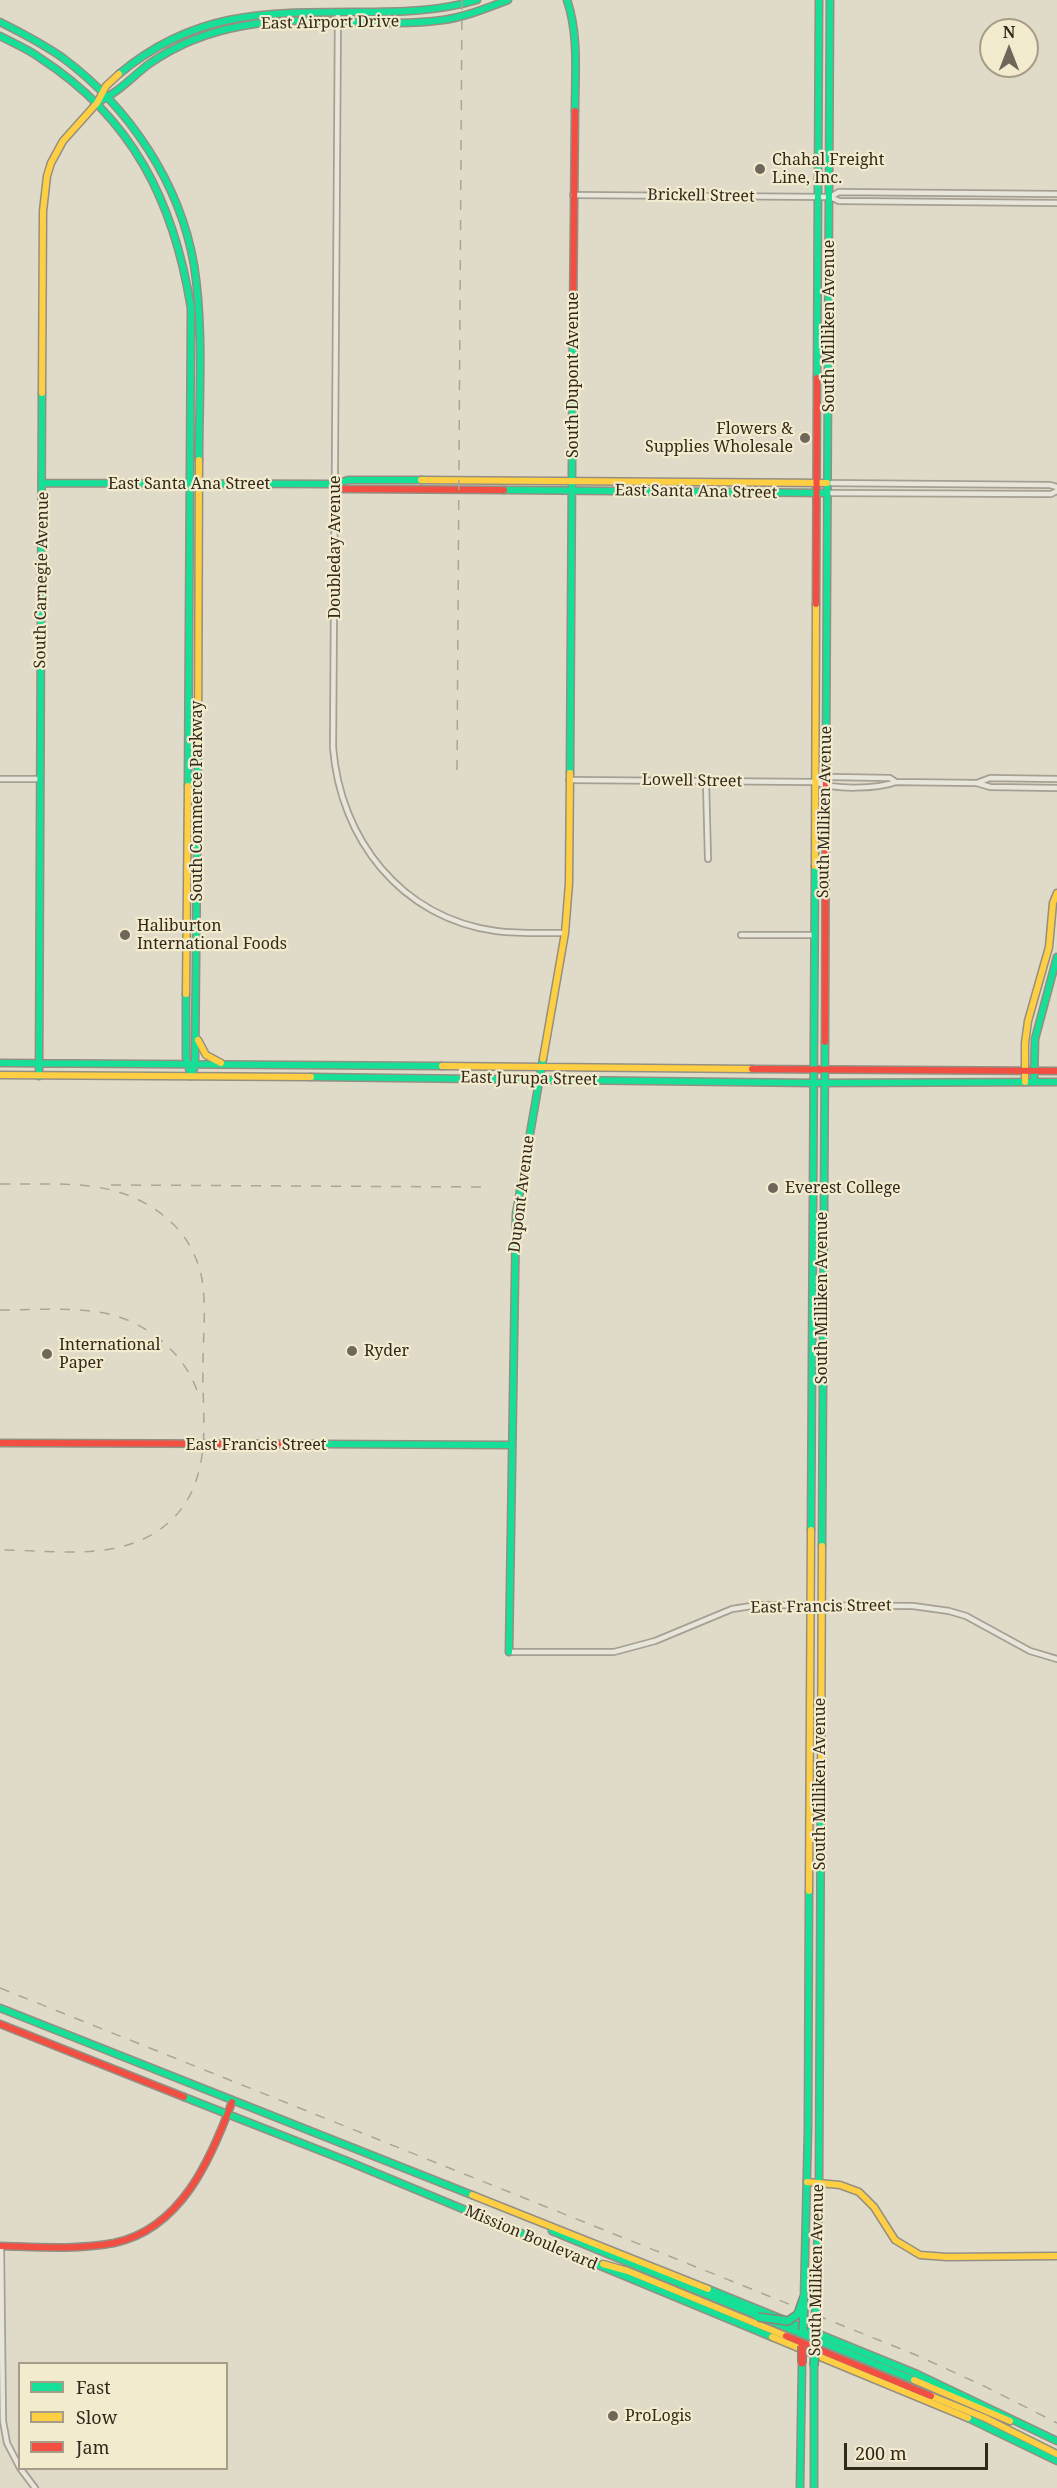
<!DOCTYPE html>
<style>
body{margin:0}
#map{position:relative;width:1057px;height:2488px;overflow:hidden;background:#e0dbc9;font-family:"Noto Serif",serif}
canvas{display:block}
.legend{position:absolute;left:18px;top:2362px;width:210px;height:108px;box-sizing:border-box;background:#f2ebce;border:2px solid #a59d87;margin:0;padding:8px 10px;list-style:none;font-size:18px;color:#32291c}
.legend li{display:flex;align-items:center;gap:12px;height:30px}
.legend b{width:30px;border:2px solid #a59d87}
.north{position:absolute;left:979px;top:18px;width:60px;height:60px;box-sizing:border-box;background:#f2ebce;border:2px solid #a59d87;border-radius:50%;rotate:0deg;font-size:16px;font-weight:700;line-height:24px;text-align:center;color:#32291c}
.north::after{content:'';display:block;margin:auto;width:21px;height:27px;background:#6f6759;clip-path:polygon(50% 0,100% 100%,50% 72%,0 100%)}
.scale{position:absolute;left:844px;top:2443px;width:144px;height:27px;box-sizing:border-box;border:3px solid #32291c;border-top:0;padding-left:8px;font-size:18px;line-height:21px;white-space:nowrap;color:#32291c;-webkit-text-stroke:4px #f2ebce;paint-order:stroke}
</style>
<div id="map">
<canvas width="1057" height="2488"></canvas>
<ul class="legend">
<li><b style="height:8px;background:#16e098"></b>Fast</li>
<li><b style="height:8px;background:#ffcf43"></b>Slow</li>
<li><b style="height:8px;background:#f24e42"></b>Jam</li>
</ul>
<div class="north">N</div>
<div class="scale">200 m</div>
</div>
<script>
const c = document.querySelector('canvas').getContext('2d');
c.lineJoin = 'round';
function strokePath(path, color, width, dash) { c.strokeStyle = color; c.lineWidth = width; c.lineCap = dash ? 'butt' : 'round'; c.setLineDash(dash || []); c.stroke(path); }
function drawText(font, color, halo, rows, align = 'center') {
  c.font = font + ' "Noto Serif",serif'; c.lineWidth = 4.5; c.setLineDash([]); c.textBaseline = 'middle'; c.strokeStyle = halo; c.fillStyle = color; for (const [text, x, y, turn = 0] of rows) {
    c.save(); c.translate(x, y); c.rotate((+turn || 0) * Math.PI / 180); c.textAlign = isNaN(turn) ? turn : align; if (halo) c.strokeText(text, 0, 0); c.fillText(text, 0, 0); c.restore();
  }
}
const street = new Path2D(`
 M338 12 333 747C340 839 401 918 496 931 519 934 542 933 565 933
 M573 195 830 197 839 201 1057 203
 M830 197 839 192 1057 194
 M827 483 1050 485 1057 487
 M827 493 1051 494 1057 491
 M0 779H40
 M569 780 815 782C834 790 877 789 896 782L977 783 990 787 1057 788
 M706 781 708 859
 M815 782 826 777H832L890 778 896 782
 M977 783 990 778 1057 779
 M741 935H814
 M509 1652H614L655 1641 732 1609 758 1605 913 1606 949 1611 966 1616 1030 1651 1057 1659
 M1 2246 3 2421 7 2443 20 2468
 M20 2468 35 2488`);
const fast = new Path2D(`
 M567 0C579 35 575 74 575 111
 M0 22C22 33 43 44 63 58 129 107 180 183 194 265 204 328 199 396 199 460
 M0 36C13 43 28 49 40 58 133 118 174 202 191 308L188 786
 M119 74C193 12 263 12 355 12 397 12 437 12 477 0
 M98 102C118 93 132 77 149 64 176 45 209 32 242 26 308 13 376 29 443 20 465 17 487 8 508 0
 M817 378 819 0
 M43 483 335 484 348 480H421
 M504 490 827 493
 M826 759 830 0
 M570 773 573 319
 M186 994V1057L191 1076
 M0 1063 442 1066
 M39 1076 42 393
 M191 1076 195 1066 198 747
 M311 1077 812 1083 1057 1082
 M1034 1082 1035 1039 1057 957
 M315 1444 512 1445
 M811 1530 815 866
 M822 1546 825 1042
 M509 1652 516 1214 543 1059
 M0 2008 472 2195
 M184 2097 347 2161 772 2337
 M552 2231 914 2380
 M708 2289 917 2374 1057 2441
 M804 2297 808 2129 809 1891
 M816 2305 819 2182 821 1784
 M814 2366V2488
 M968 2418 1057 2461
 M800 2488 802 2363`);
const slow = new Path2D(`
 M42 393 43 211 47 176 51 163 63 141 97 103 106 86 119 74
 M421 480 827 483
 M198 747 199 460
 M815 866 816 604
 M186 994 188 786
 M198 1040 206 1055 221 1063
 M543 1059 565 933 569 883 570 773
 M442 1066 752 1069
 M0 1075 311 1077
 M1025 1082V1043L1028 1021 1049 947 1053 903 1057 893
 M821 1784 822 1546
 M809 1891 811 1530
 M807 2182 840 2185 859 2192 874 2207 895 2240 920 2255 947 2257 1057 2256
 M472 2195 708 2289
 M603 2264 628 2271 786 2336
 M772 2337 968 2418
 M914 2380 1010 2421
 M931 2396 985 2418 1057 2454`);
const jam = new Path2D(`
 M573 319 575 111
 M335 484 344 489 504 490
 M816 604 817 378
 M825 1042 826 759
 M752 1069 1057 1071
 M0 1443 315 1444
 M0 2024 184 2097
 M0 2246C38 2247 76 2250 114 2243 181 2229 211 2159 232 2102
 M786 2336 931 2396`);
strokePath(street, '#a5a093', 8);
strokePath(fast, '#948f83', 9);
strokePath(slow, '#948f83', 9);
strokePath(jam, '#948f83', 9);
strokePath(street, '#e8e5da', 4.5);
strokePath(fast, '#16e098', 6);
strokePath(slow, '#ffcf43', 6);
strokePath(jam, '#f24e42', 6);
strokePath(new Path2D(`
 M457 770 462 0
 M0 1184C63 1185 122 1176 172 1223 187 1237 196 1255 201 1274 207 1303 203 1336 203 1365 202 1400 208 1441 198 1474 192 1498 177 1519 156 1532 112 1561 50 1550 0 1550
 M111 1185 486 1187
 M0 1310C32 1310 66 1307 98 1312 143 1318 187 1353 199 1397
 M0 1988 916 2355 984 2386 1057 2423`), '#a8a59b', 1.5, [10, 10]);
const fastBridge = new Path2D(`
 M758 2317 788 2321 798 2314 804 2297
 M803 2330 804 2303
 M815 2334 816 2305
 M814 2366 815 2350`);
const jamBridge = new Path2D(`
 M802 2346V2363`);
strokePath(fastBridge, '#8a8579', 10, []);
strokePath(jamBridge, '#8a8579', 10, []);
strokePath(fastBridge, '#16e098', 7);
strokePath(jamBridge, '#f24e42', 7);
for (const [x, y, r, color] of [
 [760,169,6,"#6f6759"],
 [805,438,6,"#6f6759"],
 [125,935,6,"#6f6759"],
 [773,1188,6,"#6f6759"],
 [352,1351,6,"#6f6759"],
 [47,1354,6,"#6f6759"],
 [613,2416,6,"#6f6759"]
]) { const dot = new Path2D(); dot.arc(x, y, r, 0, 2 * Math.PI); c.fillStyle = color; c.fill(dot); strokePath(dot, '#f2ebce', 2); }
drawText('16px', '#32291c', '#f2ebce', [
 ["East Airport Drive",330,23,-1],
 ["Brickell Street",701,196,1],
 ["South Milliken Avenue",829,326,-90],
 ["South Dupont Avenue",573,375,-90],
 ["East Santa Ana Street",189,484],
 ["East Santa Ana Street",696,492,1],
 ["Doubleday Avenue",335,547,-90],
 ["South Carnegie Avenue",42,580,-89],
 ["Lowell Street",692,781,1],
 ["South Commerce Parkway",197,801,-90],
 ["South Milliken Avenue",825,812,-89],
 ["East Jurupa Street",529,1079,1],
 ["Dupont Avenue",522,1194,-83],
 ["South Milliken Avenue",822,1298,-90],
 ["East Francis Street",256,1445],
 ["East Francis Street",821,1607,-1],
 ["South Milliken Avenue",820,1784,-90],
 ["Mission Boulevard",531,2238,23],
 ["South Milliken Avenue",817,2270,-89]
]);
drawText('16px', '#32291c', '#f2ebce', [
 ["Chahal Freight",772,160],
 ["Line, Inc.",772,178],
 ["Flowers &",793,429,"right"],
 ["Supplies Wholesale",793,447,"right"],
 ["Haliburton",137,926],
 ["International Foods",137,944],
 ["Everest College",785,1188],
 ["International",59,1345],
 ["Paper",59,1363],
 ["Ryder",364,1351],
 ["ProLogis",625,2416]
], 'left');
</script>
